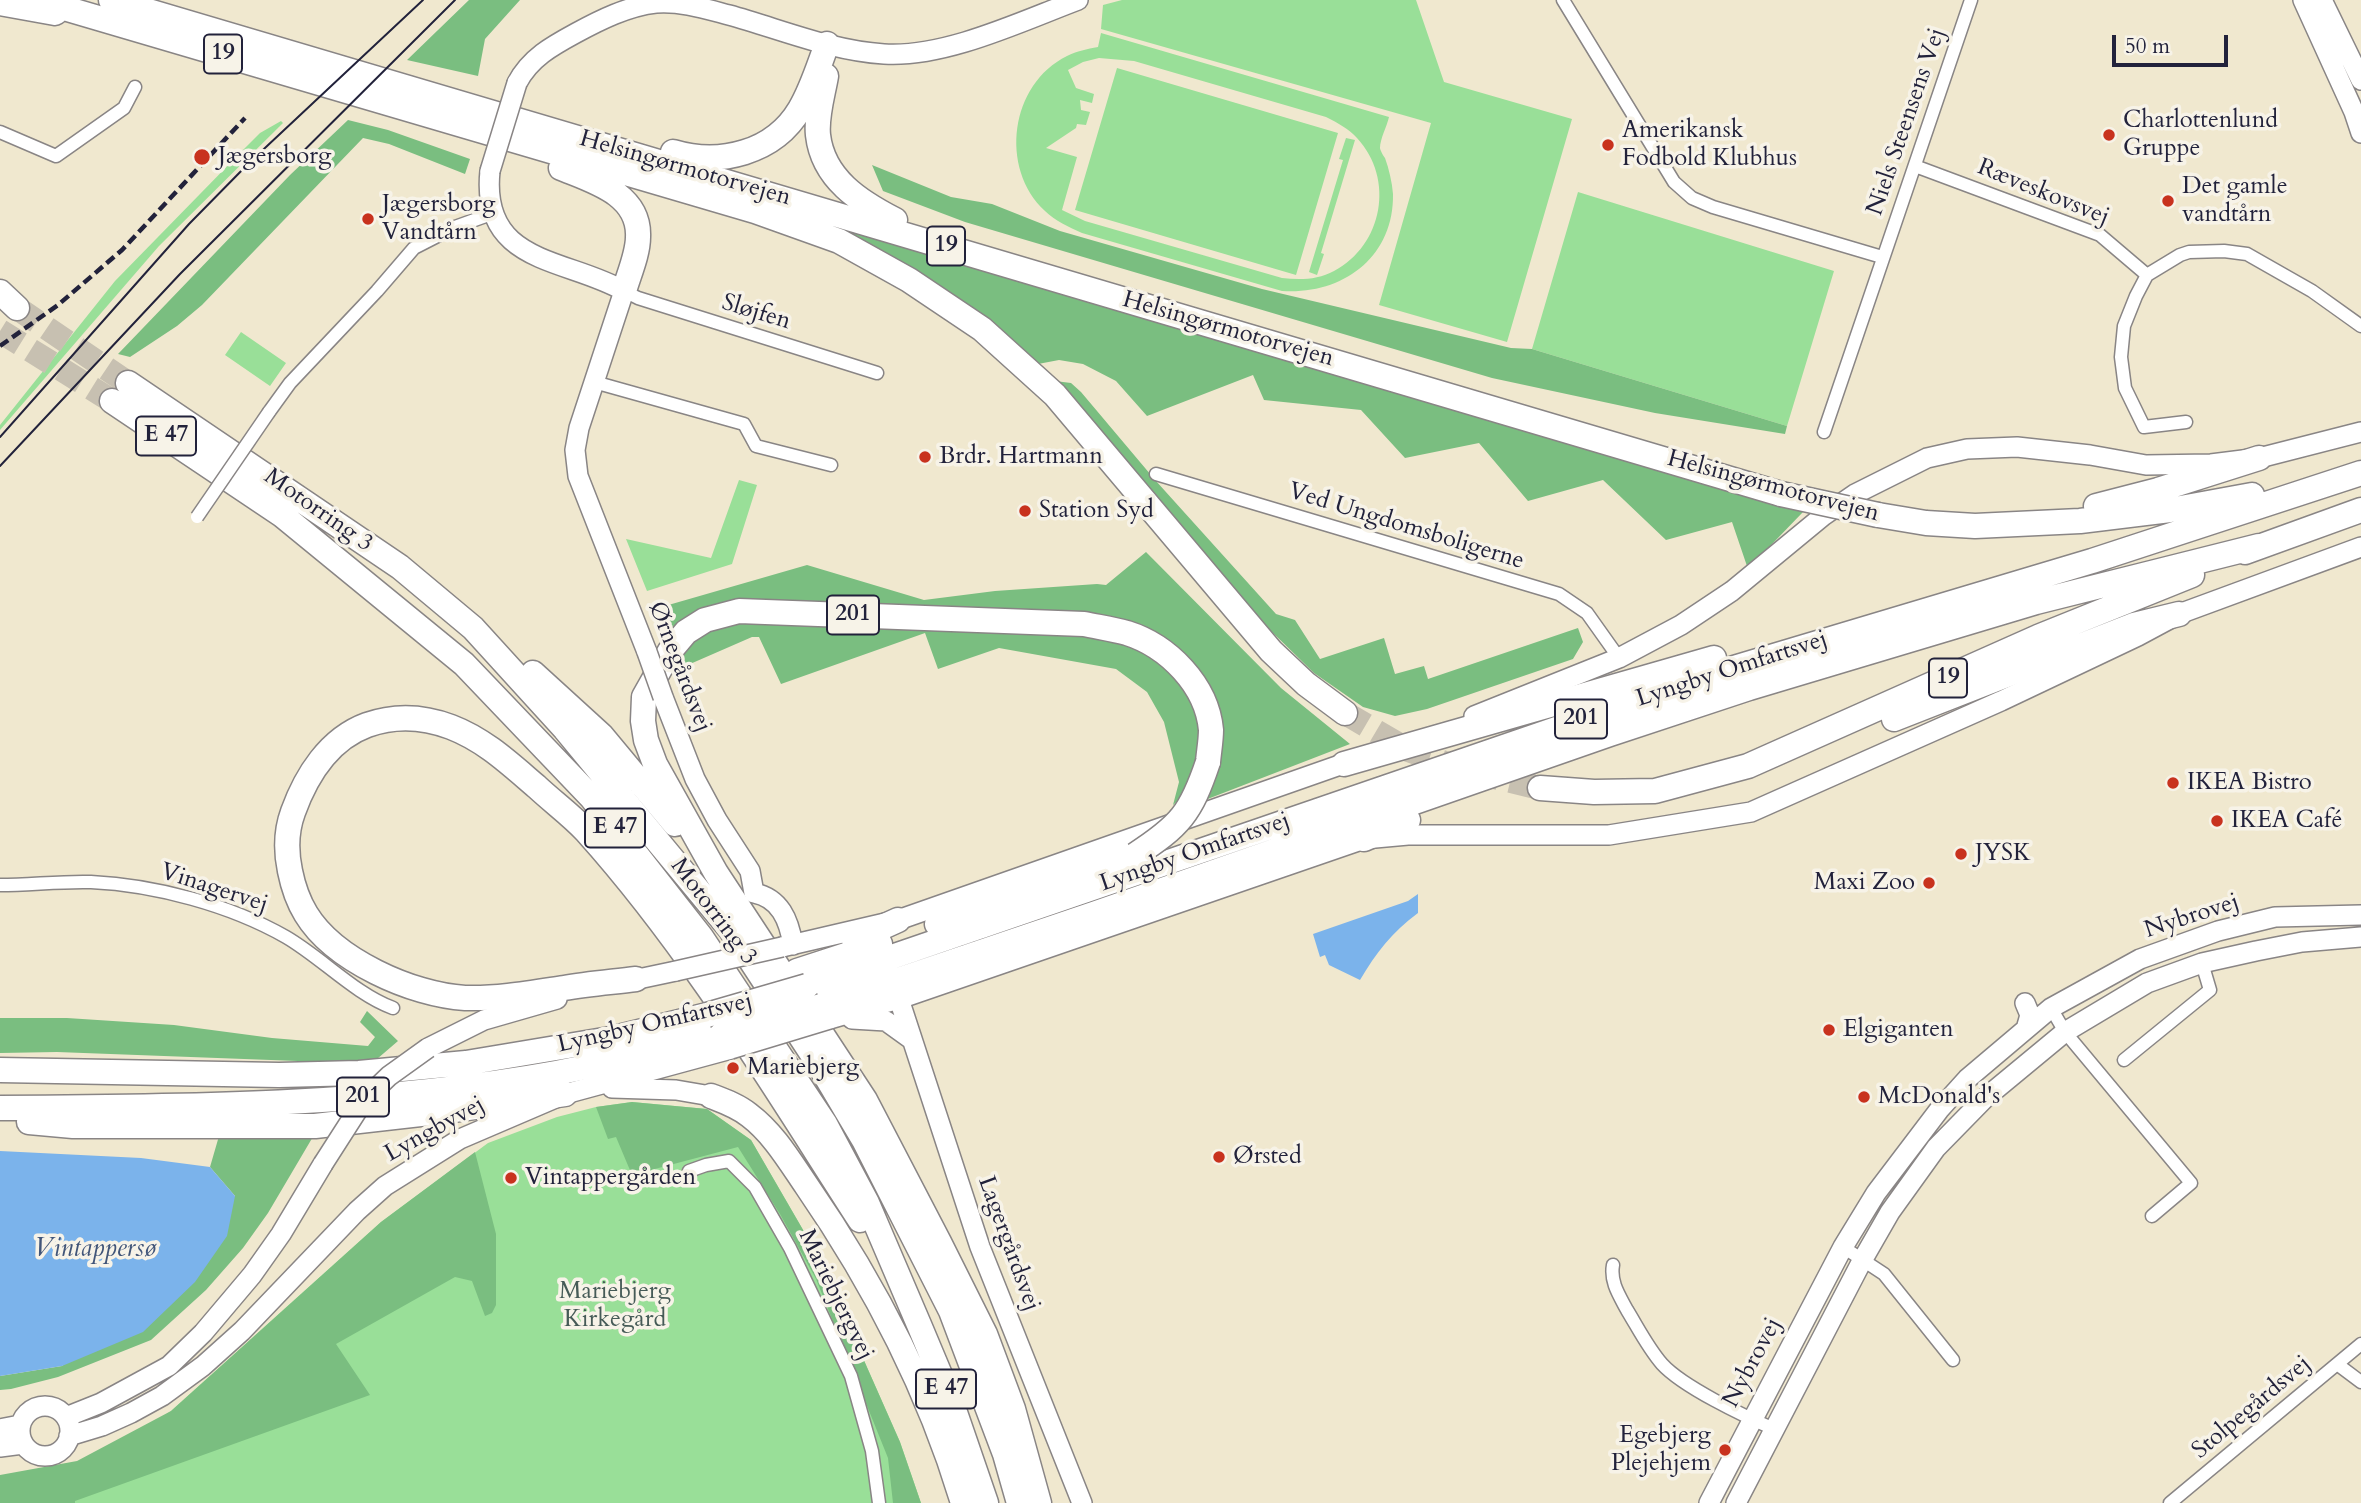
<!DOCTYPE html>
<meta charset="utf-8">
<style>
body{margin:0}
#map{position:relative;width:2361px;height:1503px;overflow:hidden;background:#f0e8cf;font-family:Cardo,serif}
canvas{display:block}
.scale{position:absolute;left:2112px;top:35px;width:116px;height:32px;box-sizing:border-box;border:4px solid #22223b;border-top:0;padding-left:9px;font-size:21px;line-height:24px;white-space:nowrap;color:#22223b;-webkit-text-stroke:5px #f7f3e8;paint-order:stroke}
</style>
<div id="map">
<canvas width="2361" height="1503"></canvas>
<div class="scale">50 m</div>
</div>
<script>
const c = document.querySelector('canvas').getContext('2d');
c.lineJoin = 'round';
function fill(path, color) { c.fillStyle = color; c.fill(path, 'evenodd'); }
function strokePath(path, color, width, dash) { c.strokeStyle = color; c.lineWidth = width; c.lineCap = dash ? 'butt' : 'round'; c.setLineDash(dash || []); c.stroke(path); }
function drawText(font, color, halo, rows, align = 'center') {
  c.font = font + ' Cardo,serif'; c.lineWidth = 7; c.setLineDash([]); c.textBaseline = 'middle'; c.strokeStyle = halo; c.fillStyle = color; for (const [text, x, y, turn = 0] of rows) {
    c.save(); c.translate(x, y); c.rotate((+turn || 0) * Math.PI / 180); c.textAlign = isNaN(turn) ? turn : align; if (halo) c.strokeText(text, 0, 0); c.fillText(text, 0, 0); c.restore();
  }
}
fill(new Path2D(`
 M1122 0H1416L1444 82 1572 119 1507 342 1379 305 1431 123 1101 29 1103 5Z
 M1101 33 1389 117C1387 126 1380 139 1380 148 1380 150 1384 157 1385 158 1389 169 1392 182 1393 194 1394 258 1342 295 1282 291L1082 233C1069 227 1055 221 1045 211 999 168 1010 84 1067 56 1077 51 1087 49 1098 47ZM1099 58 1134 61 1326 117C1338 123 1349 129 1357 138 1395 179 1383 245 1334 271 1318 280 1299 280 1282 278L1085 221 1062 210 1077 157 1046 148 1076 128 1077 124 1086 125 1090 112 1081 110 1080 100 1092 103 1094 94 1076 88 1068 70 1083 62Z
 M1117 68 1338 133 1296 275 1075 210Z
 M281 121 283 123 159 246 0 430V425L115 281 242 151 260 133Z
 M1346 138 1355 140 1321 253 1324 254 1317 275 1309 272 1343 160 1339 159Z
 M1578 192 1834 271 1787 426 1532 349Z
 M241 332 286 363 270 386 225 355Z
 M739 480 757 485 732 564 647 591 626 539 711 558Z
 M632 1102 707 1109 751 1140 817 1254 900 1442 921 1503H0V1485L81 1474 171 1411 381 1222 488 1143 557 1117 596 1107Z`), '#99df98');
fill(new Path2D(`
 M469 0H520L485 39 478 76 407 60Z
 M348 120 388 130 470 159 465 174 389 144 363 138 202 305 177 326 130 357 118 354 290 175Z
 M872 165 951 197 992 204 1060 231 1262 289 1511 348 1532 349 1787 426 1785 434 1655 413 1492 378 965 222 883 191Z
 M820 220 1426 398 1803 512 1748 569 1732 522 1666 540 1603 480 1528 501 1479 443 1405 458 1361 410 1264 400 1253 375 1147 416 1116 381 1083 364 1059 360 1038 364Z
 M1055 381 1071 383 1081 392 1156 481 1276 614 1295 620 1320 659 1384 638 1395 674 1424 666 1428 679 1578 628 1583 642 1573 659 1427 709 1395 716 1363 707 1314 673 1270 630Z
 M1146 552 1281 688 1350 744 1205 800 1219 731 1148 632 796 604 676 624 666 635 658 608 807 565 924 600 995 591 1097 584 1106 585Z
 M756 619 1092 636 1150 652 1186 684 1202 731 1200 756 1187 793 1173 805 1179 782 1164 722 1147 692 1116 669 999 648 938 669 925 633 781 684 759 637H752L674 671 669 658 719 623Z
 M367 1011 398 1041 377 1059 351 1063 57 1052 0 1053V1018H67L174 1025 272 1038 368 1046 375 1037 360 1022Z
 M632 1102 707 1109 751 1140 817 1254 900 1442 921 1503H893L888 1458 816 1279 780 1214 738 1147 632 1175 616 1137 608 1139 596 1107Z
 M314 1135 268 1213 243 1248 206 1290 151 1340 58 1377 11 1389 0 1390V1376L62 1366 235 1196 210 1167 219 1136Z
 M475 1152 496 1234V1305L492 1313 485 1316 472 1281 455 1277 336 1344 370 1395 75 1501V1503H0V1475L77 1461 171 1411 381 1222Z`), '#7abe80');
fill(new Path2D(`
 M1418 894V913C1392 932 1376 953 1360 980L1329 965 1325 955 1320 957 1313 934 1408 901Z
 M0 1151 141 1158 210 1167 235 1196 227 1236 195 1282 143 1332 62 1366 0 1376Z`), '#7bb3eb');
strokePath(new Path2D(`
 M17 308 128 383
 M0 331 112 401
 M1345 713 1408 750 1465 770 1540 788`), '#c7c0b1', 24, [24, 12]);
const street = new Path2D(`
 M1563 0 1674 182 1692 198 1713 207 1882 257
 M0 132 56 156 124 108 135 87
 M1915 166 2100 235 2147 275
 M624 291 638 298 877 373
 M594 382 744 424 756 446 831 465
 M269 412 290 383 377 291 414 248 455 227 494 213
 M2186 422 2144 427 2125 388 2121 357 2124 326 2136 296 2147 275 2180 255 2189 252 2224 251 2247 254 2312 291 2361 326
 M1824 432 1971 0
 M1156 474 1559 594 1587 613 1619 658
 M0 885C30 885 61 881 91 882 155 885 230 905 286 937 322 958 355 994 393 1008
 M2051 1008 2065 1032 2191 1183 2152 1216
 M2124 1060 2210 990 2202 963
 M689 1171 706 1165 729 1161 755 1187 790 1248 851 1376 872 1451 879 1503
 M1843 1247 1884 1274 1953 1360
 M1613 1265C1610 1282 1619 1295 1627 1310 1638 1328 1648 1348 1662 1364 1683 1387 1744 1416 1774 1429
 M2337 1364 2361 1382
 M2170 1503 2361 1344`);
const secondary = new Path2D(`
 M2303 0 2354 112 2361 133
 M2322 0 2361 80
 M517 83C530 58 552 46 576 33 600 20 628 6 656 3 681 1 706 9 729 15 780 29 832 51 884 54 945 58 1022 21 1078 0
 M490 171C480 265 567 258 624 291L579 428 575 450 578 476 647 652
 M663 697 695 779 717 820 750 871 754 893C780 898 789 920 793 945
 M1474 716 1619 658 1681 625 1732 591 1823 516 1855 494 1927 458 1967 449 2017 447 2090 455 2146 465 2211 464 2259 458 2361 432
 M782 947 898 920 1357 759
 M624 982 676 971
 M899 999 980 1247 1082 1503
 M2025 1003 2030 1015 2026 1029
 M830 1019 899 999 1364 839 1408 835H1609L1751 812 2001 701 2138 636 2179 614 2361 547
 M852 1019 886 1021 911 1039
 M428 1048 484 1020 557 999
 M612 1088 676 1090 711 1096
 M20 1431a25 25 0 1 1 50 0a25 25 0 1 1-50 0Z
 M66 1417 101 1403 169 1366 203 1333 252 1275 281 1234 323 1164
 M0 1429 20 1425
 M69 1436 102 1426 131 1413 162 1396 203 1366 242 1331 357 1211 385 1186 460 1139 565 1094 731 1049
 M0 1447 23 1444
 M1709 1503 1843 1247 1876 1193 1939 1110 1967 1079 2051 1008 2140 959 2218 931 2275 917 2361 915
 M1736 1503 1863 1259 1890 1212 1936 1148 1984 1099 2065 1032 2147 983 2202 963 2256 951 2302 942 2361 937`);
const highway = new Path2D(`
 M37 0 755 211 839 241 909 280 982 329 1055 395 1271 651 1306 684 1345 713
 M111 0 1781 494
 M0 3 55 13
 M826 76C823 94 816 116 818 135 823 179 860 202 895 220
 M673 152C720 166 774 153 800 109 812 89 819 65 827 44
 M561 168C593 181 640 194 638 237 638 254 629 274 624 291
 M0 292 17 308
 M128 383 400 567 473 628 565 729 731 930 820 1066 864 1140 951 1311 1005 1454 1019 1503
 M112 401 282 515 464 664 592 798 701 937 825 1124 867 1203 920 1327 951 1401 986 1503
 M2096 506 2158 490 2259 458
 M1878 515 1926 523 1975 526 2080 521 2170 510 2252 495
 M2245 552 2361 510
 M533 673 601 735 675 824
 M1894 719 2134 625 2179 614
 M1344 764 1714 658
 M1540 788 1594 792 1655 791 1748 766 2038 637 2192 575
 M1364 839 1408 820
 M937 924 1135 855
 M854 940 898 920
 M797 971 880 944
 M636 979C612 982 587 984 564 988 531 993 498 999 465 998 412 995 334 960 306 914 298 901 293 886 290 871 286 852 286 831 293 812 306 776 329 739 367 725 395 715 422 716 451 727 485 740 510 764 537 787 553 802 571 815 586 831 692 949 774 1087 860 1220
 M807 986 1734 668 2092 561 2361 473
 M821 1006 1096 913 1610 734 1749 688 2036 602 2259 546
 M0 1070 279 1075 359 1073 466 1063 610 1039 707 1015
 M711 1096C724 1101 738 1106 749 1115 773 1133 789 1160 806 1185 873 1282 929 1389 963 1503
 M0 1108C185 1107 373 1106 556 1073 611 1063 666 1048 721 1035
 M29 1122 73 1126H315L447 1111 565 1094
 M1039 1503 1013 1409 985 1334 939 1242 865 1100 716 873 655 764 646 740 643 721 644 697 670 651 686 632 705 620 739 611 1084 624C1098 627 1113 629 1127 633 1168 646 1207 685 1211 730 1211 740 1209 751 1208 762`);
strokePath(street, '#898585', 15);
strokePath(secondary, '#898585', 22);
strokePath(highway, '#898585', 27);
strokePath(street, '#fff', 12);
strokePath(secondary, '#fff', 19);
strokePath(highway, '#fff', 24);
strokePath(new Path2D(`
 M0 437 189 224 250 162 423 0
 M0 466 180 274 455 0`), '#22223b', 2);
strokePath(new Path2D(`
 M0 346 58 305 122 250 245 118`), '#22223b', 4.5, [10, 5]);
const streetBridge = new Path2D(`
 M197 517 269 412`);
const secondaryBridge = new Path2D(`
 M490 171 517 83
 M647 652 663 697
 M676 971 782 947
 M731 1049 830 1019
 M323 1164 364 1100 389 1076 428 1048`);
const highwayBridge = new Path2D(`
 M1781 494 1878 515
 M1135 855C1180 826 1191 813 1208 762
 M707 1015 807 986
 M721 1035 821 1006`);
strokePath(streetBridge, '#898585', 15, []);
strokePath(secondaryBridge, '#898585', 22, []);
strokePath(highwayBridge, '#898585', 27, []);
strokePath(streetBridge, '#fff', 12);
strokePath(secondaryBridge, '#fff', 19);
strokePath(highwayBridge, '#fff', 24);
for (const [x, y, r, color] of [
 [2109,135,7,"#c8321e"],
 [1608,145,7,"#c8321e"],
 [202,157,9,"#c8321e"],
 [2168,201,7,"#c8321e"],
 [368,219,7,"#c8321e"],
 [925,457,7,"#c8321e"],
 [1025,511,7,"#c8321e"],
 [2173,783,7,"#c8321e"],
 [2217,821,7,"#c8321e"],
 [1961,854,7,"#c8321e"],
 [1929,883,7,"#c8321e"],
 [1829,1030,7,"#c8321e"],
 [733,1068,7,"#c8321e"],
 [1864,1097,7,"#c8321e"],
 [1219,1157,7,"#c8321e"],
 [511,1178,7,"#c8321e"],
 [1725,1450,7,"#c8321e"]
]) { const dot = new Path2D(); dot.arc(x, y, r, 0, 2 * Math.PI); c.fillStyle = color; c.fill(dot); strokePath(dot, '#f7f3e8', 2.5); }
for (const [x, y, w] of [
 [223,54,38],
 [946,246,38],
 [166,436,60],
 [853,615,52],
 [1948,678,38],
 [1581,719,52],
 [615,828,60],
 [363,1097,52],
 [946,1389,60]
]) { const box = new Path2D(); box.roundRect(x - w / 2, y - 19.5, w, 39, 5); c.fillStyle = '#f7f3e8'; c.fill(box); strokePath(box, '#22223b', 2); }
drawText('bold 23px', '#22223b', null, [
 ["19",223,54],
 ["19",946,246],
 ["E 47",166,436],
 ["201",853,615],
 ["19",1948,678],
 ["201",1581,719],
 ["E 47",615,828],
 ["201",363,1097],
 ["E 47",946,1389]
]);
drawText('24px', '#22223b', '#f7f3e8', [
 ["Charlottenlund",2123,121],
 ["Gruppe",2123,149],
 ["Amerikansk",1622,131],
 ["Fodbold Klubhus",1622,159],
 ["Jægersborg",218,157],
 ["Det gamle",2182,187],
 ["vandtårn",2182,215],
 ["Jægersborg",382,205],
 ["Vandtårn",382,233],
 ["Brdr. Hartmann",939,457],
 ["Station Syd",1039,511],
 ["IKEA Bistro",2187,783],
 ["IKEA Café",2231,821],
 ["JYSK",1975,854],
 ["Maxi Zoo",1915,883,"right"],
 ["Elgiganten",1843,1030],
 ["Mariebjerg",747,1068],
 ["McDonald's",1878,1097],
 ["Ørsted",1233,1157],
 ["Vintappergården",525,1178],
 ["Egebjerg",1711,1436,"right"],
 ["Plejehjem",1711,1464,"right"]
], 'left');
drawText('24px', '#22223b', '#f7f3e8', [
 ["Niels Steensens Vej",1907,122,-71],
 ["Helsingørmotorvejen",685,169,16],
 ["Ræveskovsvej",2043,193,22],
 ["Sløjfen",756,313,17],
 ["Helsingørmotorvejen",1228,330,16],
 ["Helsingørmotorvejen",1773,487,15],
 ["Motorring 3",318,511,35],
 ["Ved Ungdomsboligerne",1406,527,17],
 ["Ørnegårdsvej",679,667,69],
 ["Lyngby Omfartsvej",1732,670,-18],
 ["Lyngby Omfartsvej",1195,853,-19],
 ["Vinagervej",214,889,18],
 ["Motorring 3",713,912,53],
 ["Nybrovej",2192,917,-18],
 ["Lyngby Omfartsvej",655,1024,-13],
 ["Lyngbyvej",435,1130,-29],
 ["Lagergårdsvej",1008,1244,70],
 ["Mariebjergvej",835,1295,64],
 ["Nybrovej",1753,1363,-62],
 ["Stolpegårdsvej",2252,1408,-40]
]);
drawText('24px', '#465b57', '#f7f3e8', [
 ["Mariebjerg",615,1292],
 ["Kirkegård",615,1320]
]);
drawText('italic 26px', '#415579', '#f7f3e8', [
 ["Vintappersø",95,1250]
]);
</script>
